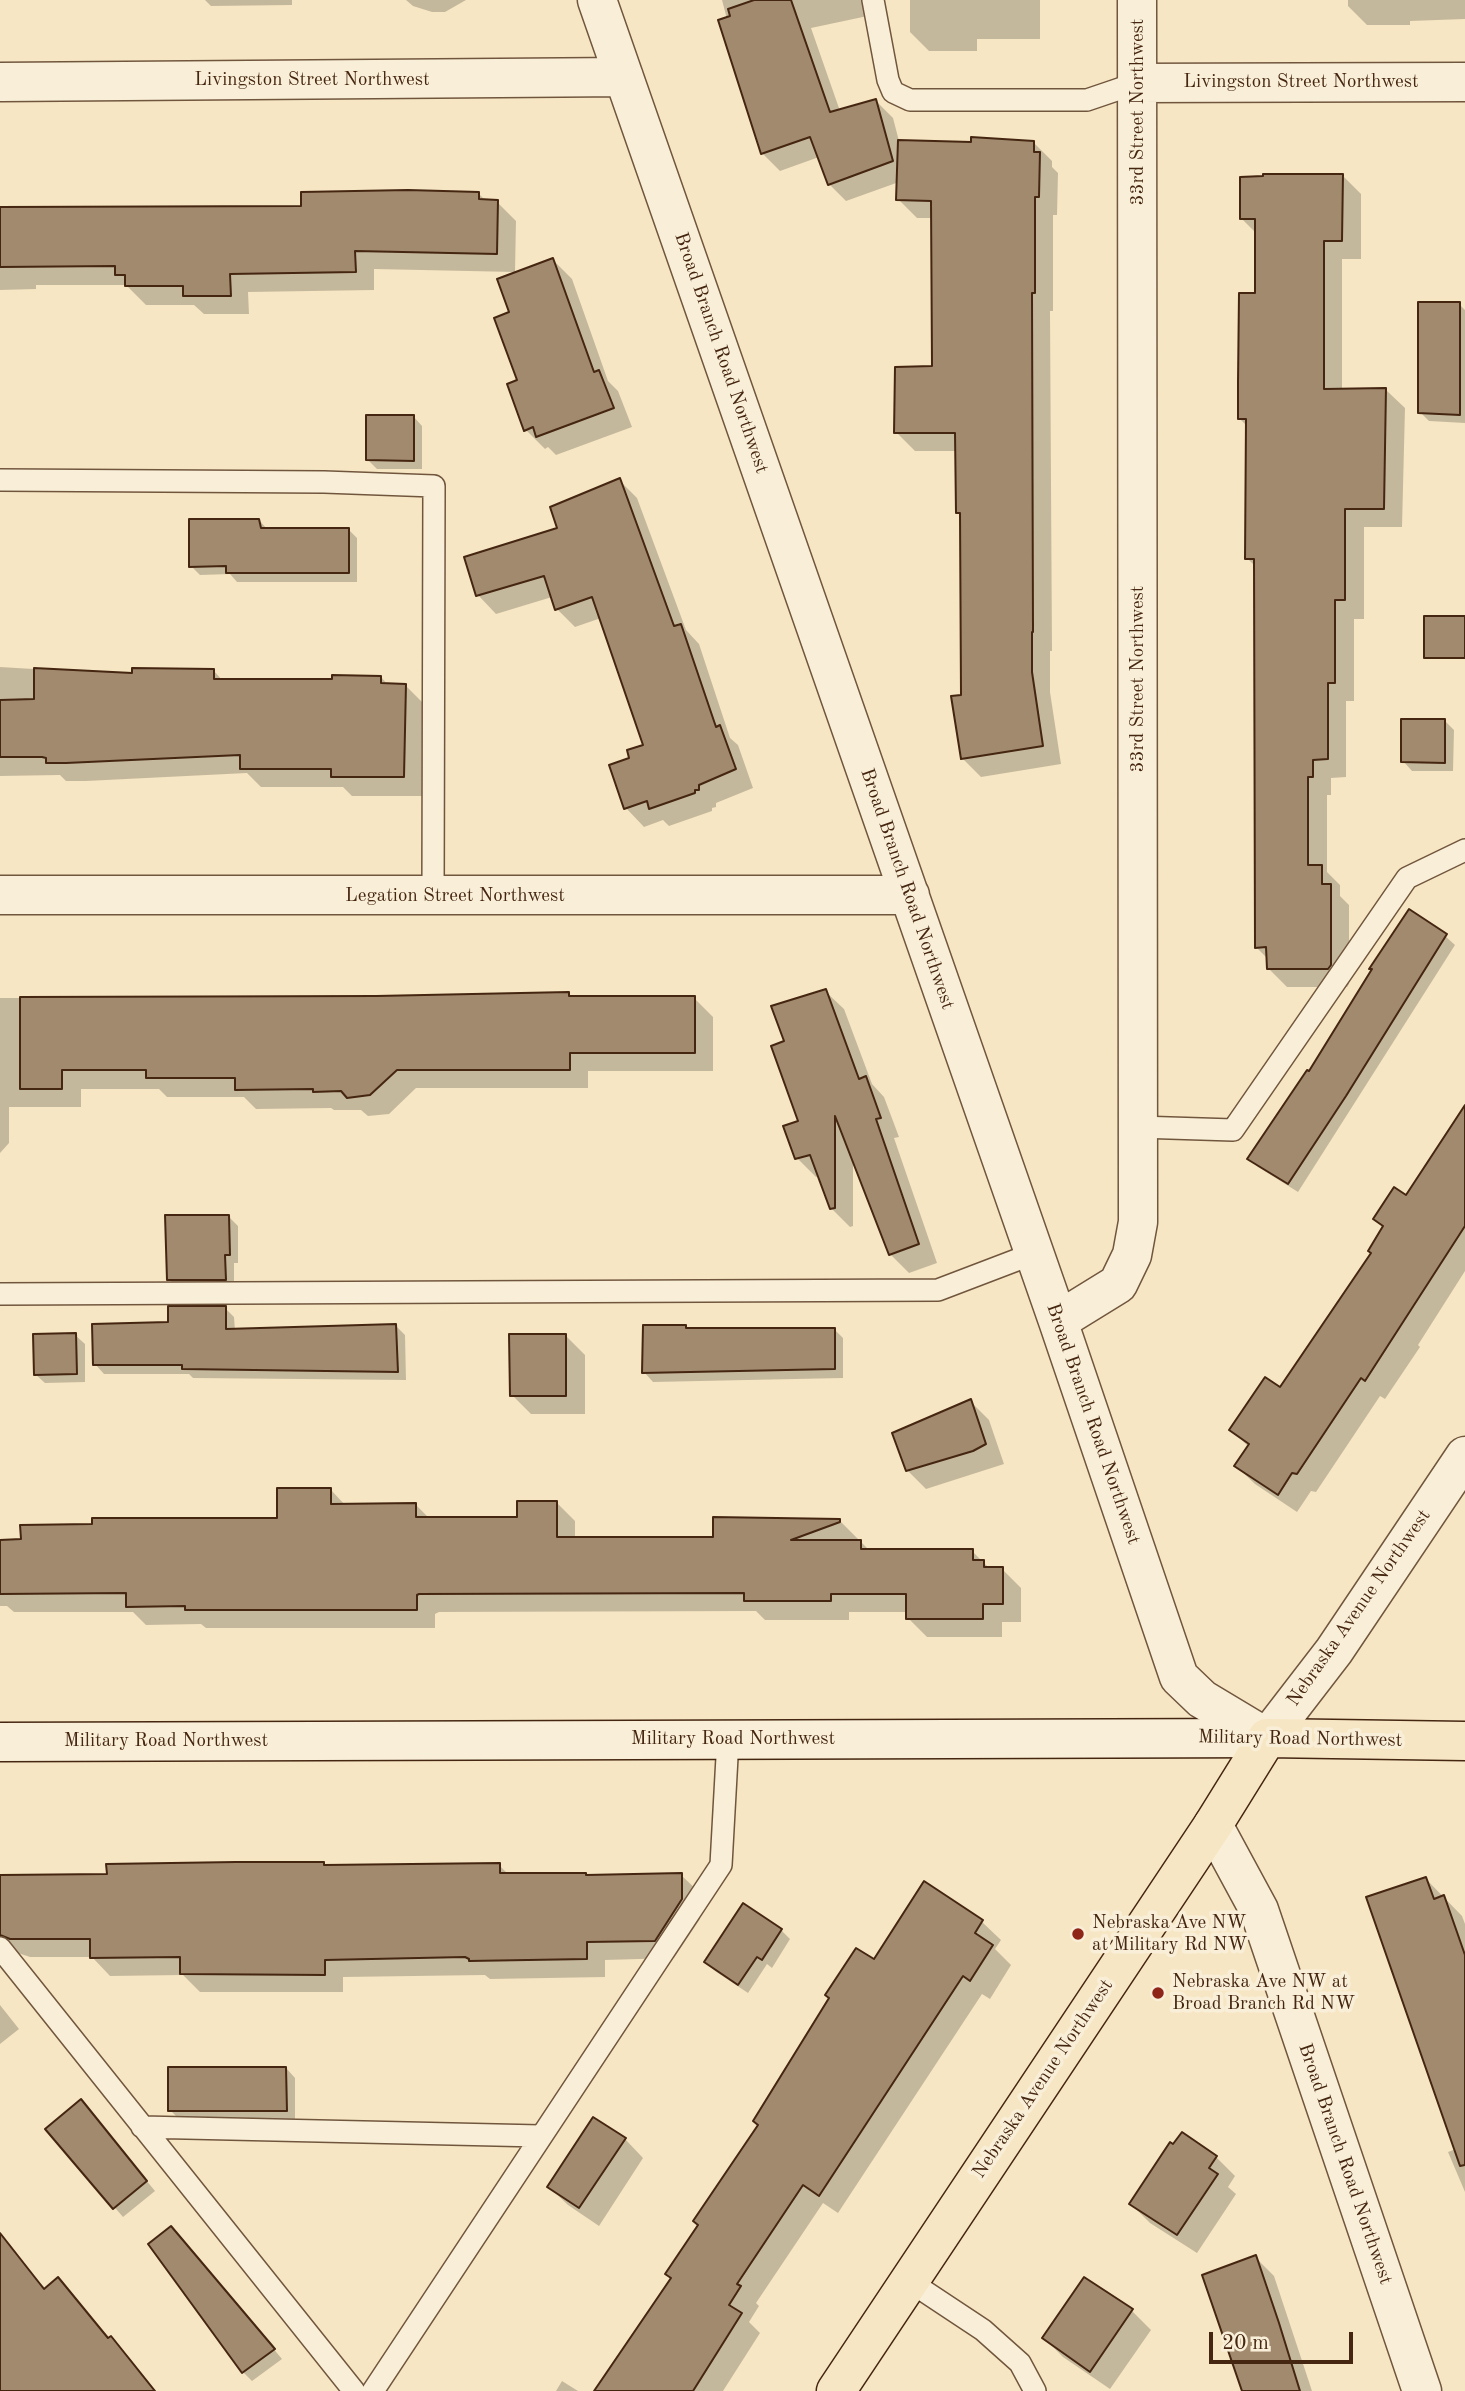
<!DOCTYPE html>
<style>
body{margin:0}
#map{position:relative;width:1465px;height:2391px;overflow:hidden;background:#f6e6c3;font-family:"Old Standard TT",serif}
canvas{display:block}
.scale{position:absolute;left:1209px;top:2332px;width:144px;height:32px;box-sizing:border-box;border:4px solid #452611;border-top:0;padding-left:9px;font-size:21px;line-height:24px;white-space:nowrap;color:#452611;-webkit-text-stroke:5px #f9efd8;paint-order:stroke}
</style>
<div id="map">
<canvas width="1465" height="2391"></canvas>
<div class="scale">20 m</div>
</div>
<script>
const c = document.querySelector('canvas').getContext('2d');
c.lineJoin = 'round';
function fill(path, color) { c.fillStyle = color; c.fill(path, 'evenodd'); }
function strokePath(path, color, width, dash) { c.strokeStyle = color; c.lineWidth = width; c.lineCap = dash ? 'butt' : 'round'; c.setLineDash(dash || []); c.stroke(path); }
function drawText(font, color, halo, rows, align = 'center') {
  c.font = font + ' "Old Standard TT",serif'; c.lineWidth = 7; c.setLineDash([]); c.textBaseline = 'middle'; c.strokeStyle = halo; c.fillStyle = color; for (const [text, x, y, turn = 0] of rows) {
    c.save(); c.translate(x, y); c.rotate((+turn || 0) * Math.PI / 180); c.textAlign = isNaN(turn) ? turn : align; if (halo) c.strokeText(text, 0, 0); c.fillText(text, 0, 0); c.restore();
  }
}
fill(new Path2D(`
 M205 0H292V5L211 6Z
 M406 0H466L445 12H432L413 6Z
 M722 0H875L877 14 811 28 840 111 876 101 893 118 899 141 1033 142 1052 161V167L1058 173 1057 215H1053V311H1050L1052 651H1050V692L1061 764 981 777 962 758 961 516 958 512 957 451H915L896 432 934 368 933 218H917L898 199 899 182 846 201 829 184 819 157 780 171 762 153Z
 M910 0H1040V39H977V51H929L910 32Z
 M1348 0H1465V19L1410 21V25H1367L1348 6Z
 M1342 175 1361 194V259H1342V390H1386L1405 408 1402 527H1364V619H1354V701H1346V777L1331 778V795H1327V872L1340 885V896L1349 905V984L1347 987H1287L1268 968V959L1256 947V567L1247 558V426L1240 419 1256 295V233L1241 218Z
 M479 194 486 201 497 202 516 221 515 272 374 269V290L248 292 249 314H204L194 305H146L126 285H36V289L0 290V208H303Z
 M553 260 572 279 608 381 618 391 632 427 556 455 548 447 545 449 526 430 512 313Z
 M1459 304 1465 310V423L1429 421 1420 412Z
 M413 416 422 426V469H377L368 460Z
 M619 480 637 498 686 630 699 644 730 738 738 745 753 788 716 803V807L712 808V811L669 826 663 820 644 827 626 808 611 766 632 759 645 746 601 618 575 627 557 609 552 597 496 614 478 595Z
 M259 520 267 529H348L357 538V582H237L230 574 200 575 191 566Z
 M0 667 134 675 214 671 223 681H334L381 677 388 685H405L424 704 423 796H352L343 787H261L247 773 86 781H66L60 775 0 776Z
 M1445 721 1454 730 1453 771H1412L1403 761Z
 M1445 936 1455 945 1298 1192 1258 1167 1249 1158 1310 1074Z
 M825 991 844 1009 872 1084 884 1097 899 1137 894 1138 937 1263 909 1273 890 1254 853 1159V1226L850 1227 831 1208 820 1176 816 1177 797 1158 800 1122 786 1042Z
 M569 994 573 998H694L713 1017V1071H588V1088H416L389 1114 368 1116 361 1110H334L331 1108 256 1109 244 1097H167L159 1089H81V1107H9V1143L0 1153V998H376Z
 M1465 1108V1271L1418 1345 1420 1347 1385 1399 1380 1396 1316 1492 1311 1491 1297 1512 1255 1484 1236 1466 1249 1447 1231 1430 1281 1390 1373 1253 1384 1228 1375 1219 1407 1197Z
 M229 1217 238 1226V1263H234V1288L178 1289 169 1279Z
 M225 1308 234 1317 235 1331 396 1326 405 1335 406 1380 193 1378 189 1374H104L95 1364 170 1323Z
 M686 1327 688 1329H834L843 1338V1378L653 1382 644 1372Z
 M75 1335 85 1344V1382L45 1383 35 1374Z
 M566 1336 585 1355V1414H531L512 1395Z
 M970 1401 989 1420 1004 1464 926 1489 907 1470Z
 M331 1490 346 1506 416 1505 429 1518H519L556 1502 575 1521V1539H715L839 1520 870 1551H972L990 1569H1002L1021 1588V1622H1002V1637H927L908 1618V1612H849V1620H765L756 1611 439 1612 435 1614V1628H206L201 1624 146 1625 133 1612H14L7 1606H0V1541L279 1520Z
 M324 1864 326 1867 499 1865 509 1875 588 1877 681 1875 700 1893V1919L674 1958 605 1960V1977L490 1979 485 1975 343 1977V1992H200L183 1975 110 1976 92 1957H30L18 1953 10 1957H0V1877L108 1876Z
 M1426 1879 1462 1916 1465 1924V2192L1448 2152 1456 2149Z
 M982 1922 1001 1940 995 1949 1011 1965 990 1999 982 1994 838 2213 823 2203 756 2303 759 2306 749 2322 760 2333 723 2391H596L673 2279 874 1962Z
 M781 1930 790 1939 772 1968 767 1964 748 1993 715 1971 706 1962Z
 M0 2005 19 2029 0 2044Z
 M286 2068 295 2078V2119H179L170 2110Z
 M81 2101 155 2191 123 2217 47 2129Z
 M625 2139 643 2158 599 2226 568 2205 549 2187Z
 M1216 2157 1235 2176 1228 2187 1236 2194 1197 2253 1150 2223 1131 2204Z
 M180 2237 282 2359 252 2381 243 2372 150 2244Z
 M1255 2257 1274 2276 1312 2391H1244Z
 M18 2259 46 2289 58 2280 110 2339 129 2357 156 2391H2L0 2388V2263Z
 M1132 2311 1151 2330 1110 2389 1063 2357 1044 2338Z
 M562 2381 578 2391H556Z`), '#0003');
const building = new Path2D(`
 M754 0H791L830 112 876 99 893 161 828 185 810 137 761 154 718 20 730 16 728 9Z
 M971 137 1034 141V152H1040L1039 197H1035V293H1032L1033 632H1032V672L1043 746 961 759 951 696 961 695 960 513H956L955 433H894L895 367 932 366 931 201 896 200 898 140 971 142Z
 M1263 174H1343L1342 241H1324V389L1386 388 1384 509H1345V600H1335V683H1328V759L1313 760V777H1308V865H1322V884H1331V965L1328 969H1267L1266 947 1255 948 1254 559H1245L1246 419H1238V382L1239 293H1255V219H1240V177L1263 176Z
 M408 190 479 192V199L498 200 497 254 355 251 356 272 230 274 231 296H183V286H125V275H115V266L0 267V207L301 206V192Z
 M553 258 594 372 599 370 614 408 536 437 533 427 524 431 507 384 517 380 494 318 509 312 497 279Z
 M1418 302H1460V415L1418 413Z
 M366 415H414V461L366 460Z
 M620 478 674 626 681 624 716 727 720 725 736 769 699 785V790H695V793L649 809 647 801 624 809 609 765 629 758 627 750 643 745 592 597 555 610 544 576 476 596 464 557 557 528 550 507Z
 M189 519H259L261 528H349V573H226V566L189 567Z
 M1424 616H1465V658H1424Z
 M34 668 132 673V668L214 669V679H332V675L381 676V683L406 684 404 777H331V769H240V755L66 763H46V758L42 757H0V700L34 699Z
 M1401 719H1445V763L1401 762Z
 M1409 909 1447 934 1346 1096 1288 1184 1247 1159 1307 1070 1309 1071 1372 969H1369Z
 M826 989 859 1079 866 1076 881 1118 876 1119 919 1244 889 1255 835 1116V1208L830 1209 810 1155 795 1159 783 1126 798 1121 771 1046 784 1041 771 1006Z
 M569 992V996H695V1053H570V1070H397L370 1095 347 1098 341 1091 313 1092V1089L235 1090V1078H146V1070H62V1089H20V997L376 996Z
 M1465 1105V1226L1365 1381 1361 1378 1297 1474 1292 1473 1278 1495 1234 1466 1249 1444 1229 1430 1265 1377 1280 1387 1371 1253 1368 1251 1383 1226 1373 1219 1394 1187 1406 1195Z
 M165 1215H229L230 1255H225L226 1280H167Z
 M168 1306H226V1329L396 1324 398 1372 182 1369V1365H93L92 1324 168 1322Z
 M643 1325H686V1328H835V1369L642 1373Z
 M76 1333 77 1374 34 1375 33 1334Z
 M509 1334H566V1396H510Z
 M971 1399 986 1444 973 1451 906 1471 892 1433Z
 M277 1488H331V1504L416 1503V1517H517V1501H557V1537H713V1517L840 1519V1522L791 1540H861V1549H973V1560H984V1567H1003V1604H983V1619H906V1594H831V1601H744V1593L419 1594 417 1595V1610H185V1606L126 1607V1593L0 1594V1540L21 1539 20 1525 92 1524V1518H277Z
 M236 1862H324V1865L500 1863V1873H586V1875L682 1873V1899L655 1941 587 1942V1959L469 1961V1959L465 1957 325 1960V1975L180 1974V1957L90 1958V1939H10L0 1935V1875L107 1874 106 1864Z
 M1426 1877 1434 1899 1444 1895 1465 1955V2165L1460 2166 1366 1897Z
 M924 1881 983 1920 975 1933 993 1945 970 1981 963 1976 819 2196 803 2185 737 2284 741 2286 729 2305 742 2313 693 2391H594L671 2278 665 2274 698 2225 693 2221 758 2125 753 2121 829 1998 825 1995 856 1948 874 1959Z
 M743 1903 782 1929 762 1960 757 1957 738 1985 704 1962Z
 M168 2067H286L287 2111H168Z
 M81 2099 147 2181 113 2209 45 2129Z
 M593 2117 626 2138 579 2208 547 2187Z
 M1182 2132 1217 2156 1209 2168 1218 2174 1177 2235 1129 2204 1170 2142 1173 2144Z
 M171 2226 275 2349 242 2373 148 2244Z
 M0 2233 44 2289 58 2277 108 2338 111 2336 155 2391H0Z
 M1256 2255 1279 2323 1300 2391H1242L1202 2275Z
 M1084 2277 1133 2309 1090 2372 1042 2338Z`);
fill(building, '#a18a6e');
strokePath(building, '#452611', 2);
const service = new Path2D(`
 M873 0 888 80 893 92 910 100H1087L1137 83
 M0 480 324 482 434 486 433 896
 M1138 1127 1233 1130 1407 878 1465 850
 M0 1294 938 1290 1035 1253
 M0 1948 354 2391
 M142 2127 540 2136
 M909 2281 983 2330 1020 2363 1035 2391
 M373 2391 721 1865 728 1739`);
const minor = new Path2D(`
 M597 0 1058 1321 1179 1677 1202 1699 1267 1738
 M0 82 624 77
 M1137 83 1465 82
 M0 895H910
 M1058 1321 1118 1284 1132 1255 1138 1222 1137 0
 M1213 1825 1259 1910 1422 2391`);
const tertiary = new Path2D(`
 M1267 1738 1334 1651 1465 1456`);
const secondary = new Path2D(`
 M0 1742 1267 1738`);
const primary = new Path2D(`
 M836 2391 1213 1825 1267 1738 1465 1741`);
strokePath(service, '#71563e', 24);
strokePath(minor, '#71563e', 41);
strokePath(tertiary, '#71563e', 41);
strokePath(secondary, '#452611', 41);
strokePath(primary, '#452611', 41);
strokePath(service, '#f9efd8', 21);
strokePath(minor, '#f9efd8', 38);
strokePath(tertiary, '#f9efd8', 38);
strokePath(secondary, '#f9efd8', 38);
strokePath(primary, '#f6e6c3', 38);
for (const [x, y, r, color] of [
 [1078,1934,7,"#8f2418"],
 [1158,1993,7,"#8f2418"]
]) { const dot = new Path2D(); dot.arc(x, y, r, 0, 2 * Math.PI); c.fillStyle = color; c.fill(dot); strokePath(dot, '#f9efd8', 2.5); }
drawText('19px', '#452611', '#f9efd8', [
 ["Livingston Street Northwest",312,80],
 ["Livingston Street Northwest",1301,82],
 ["33rd Street Northwest",1138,112,-90],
 ["Broad Branch Road Northwest",721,353,71],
 ["33rd Street Northwest",1138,679,-90],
 ["Broad Branch Road Northwest",907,889,71],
 ["Legation Street Northwest",455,896],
 ["Broad Branch Road Northwest",1093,1424,71],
 ["Nebraska Avenue Northwest",1359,1608,-55],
 ["Military Road Northwest",733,1739],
 ["Military Road Northwest",1300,1739,1],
 ["Military Road Northwest",166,1741],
 ["Nebraska Avenue Northwest",1043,2079,-56],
 ["Broad Branch Road Northwest",1345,2164,71]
]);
drawText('19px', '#452611', '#f9efd8', [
 ["Nebraska Ave NW",1092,1923],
 ["at Military Rd NW",1092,1945],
 ["Nebraska Ave NW at",1172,1982],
 ["Broad Branch Rd NW",1172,2004]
], 'left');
</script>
